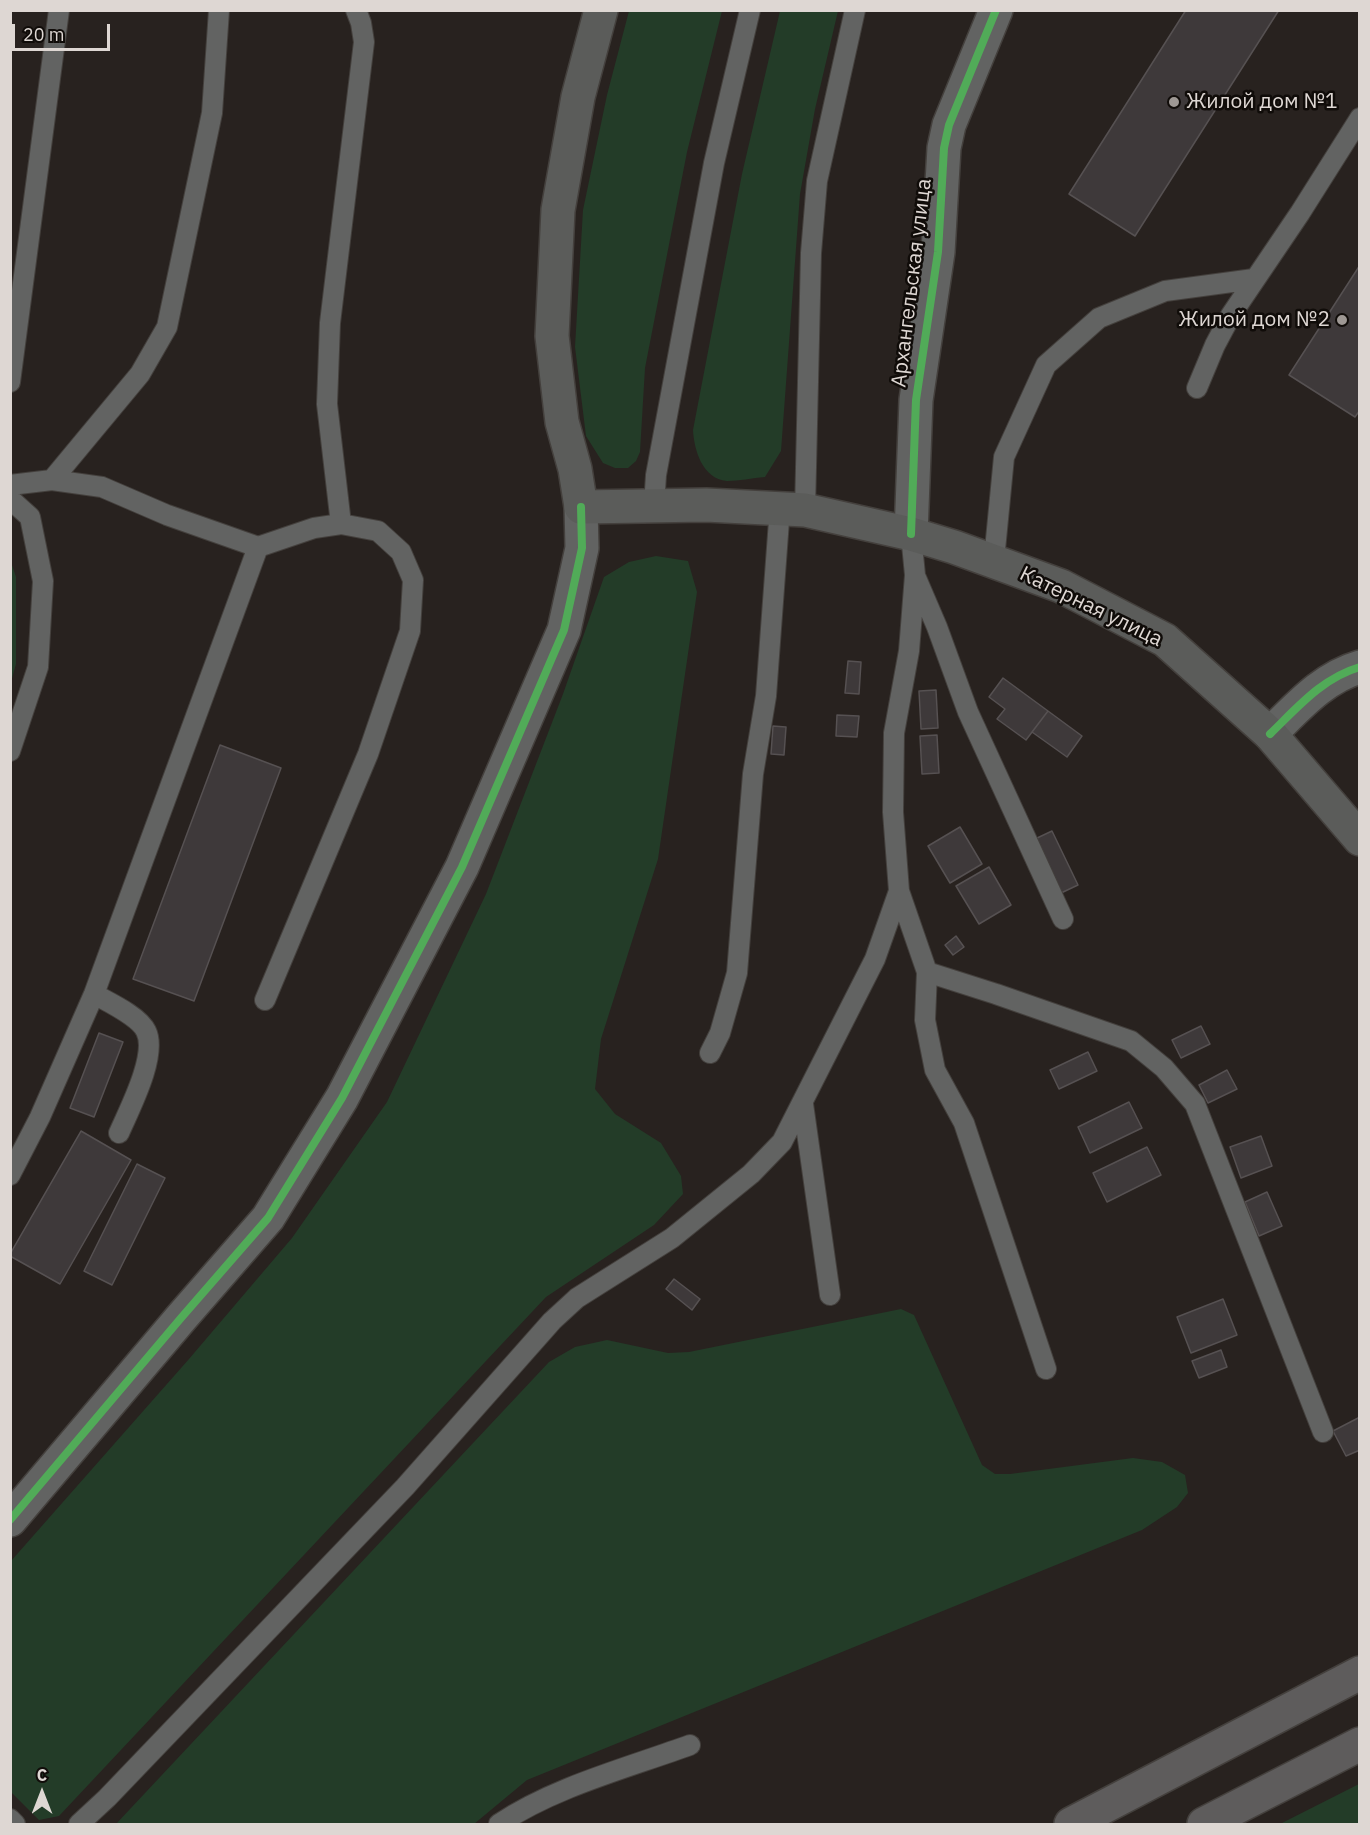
<!DOCTYPE html>
<meta charset="utf-8">
<style>
body{margin:0}
#map{position:relative;width:1370px;height:1835px;overflow:hidden;background:#28221f;font-family:"IBM Plex Sans",sans-serif}
canvas{display:block}
.frame{position:absolute;inset:0;border:12px solid #ded7d3;pointer-events:none}
.north{position:absolute;left:12px;top:1763px;width:60px;height:60px;-webkit-text-stroke:4px #100c09;paint-order:stroke;rotate:0deg;font-size:16px;font-weight:700;line-height:24px;text-align:center;color:#ded7d3}
.north::after{content:'';display:block;margin:auto;width:21px;height:27px;background:#ded7d3;clip-path:polygon(50% 0,100% 100%,50% 72%,0 100%)}
.scale{position:absolute;left:12px;top:24px;width:98px;height:27px;box-sizing:border-box;border:3px solid #ded7d3;border-top:0;padding-left:8px;font-size:18px;line-height:21px;white-space:nowrap;color:#ded7d3;-webkit-text-stroke:4px #100c09;paint-order:stroke}
</style>
<div id="map">
<canvas width="1370" height="1835"></canvas>
<div class="frame"></div>
<div class="north">С</div>
<div class="scale">20 m</div>
</div>
<script>
const c = document.querySelector('canvas').getContext('2d');
c.lineJoin = 'round';
function fill(path, color) { c.fillStyle = color; c.fill(path, 'evenodd'); }
function strokePath(path, color, width, dash) { c.strokeStyle = color; c.lineWidth = width; c.lineCap = dash ? 'butt' : 'round'; c.setLineDash(dash || []); c.stroke(path); }
function drawText(font, color, halo, rows, align = 'center') {
  c.font = font + ' "IBM Plex Sans",sans-serif'; c.lineWidth = 5; c.setLineDash([]); c.textBaseline = 'middle'; c.strokeStyle = halo; c.fillStyle = color; for (const [text, x, y, turn = 0] of rows) {
    c.save(); c.translate(x, y); c.rotate((+turn || 0) * Math.PI / 180); c.textAlign = isNaN(turn) ? turn : align; if (halo) c.strokeText(text, 0, 0); c.fillText(text, 0, 0); c.restore();
  }
}
fill(new Path2D(`
 M629 11H722L687 152 645 368 640 452 636 461 628 468H615L603 463 586 436 575 347 583 210 607 95Z
 M780 11H838L815 109 800 194 781 451 765 477C752 478 739 481 727 481 702 479 694 449 693 430L742 174Z
 M656 556 688 561 697 592 658 859 601 1039 595 1089 615 1114 661 1143 681 1176 683 1194 654 1225 546 1297 59 1816 39 1820 11 1792V1561L189 1359 292 1238 387 1102 486 894 563 694 604 577 629 562Z
 M10 559 16 577V664L11 682Z
 M901 1309 914 1315 982 1465 995 1474H1010L1133 1458 1162 1462 1185 1475 1188 1493 1177 1507 1142 1530 527 1780 474 1824H116L549 1362 575 1347 607 1340 668 1353 689 1352Z
 M1359 1784V1824H1280Z`), '#233c28');
const building = new Path2D(`
 M1186 10H1279L1135 236 1069 194Z
 M1360 265V410L1355 417 1289 375Z
 M848 661 861 662 859 694 845 693Z
 M1003 678 1048 711 1026 740 997 719 1005 709 989 697Z
 M936 690 938 728 921 729 919 691Z
 M1048 711 1082 736 1067 757 1032 732Z
 M837 715 859 716 857 737 836 736Z
 M773 726 786 727 784 755 771 754Z
 M937 735 939 773 922 774 920 736Z
 M220 745 281 768 194 1001 133 979Z
 M960 827 982 864 950 883 928 846Z
 M1052 831 1078 885 1061 893 1035 839Z
 M989 867 1011 905 979 924 956 886Z
 M956 936 964 947 953 955 945 945Z
 M1201 1026 1210 1044 1181 1058 1172 1040Z
 M99 1033 123 1042 94 1117 70 1108Z
 M1088 1052 1097 1071 1059 1089 1050 1070Z
 M1227 1070 1237 1089 1208 1103 1199 1085Z
 M1129 1102 1142 1128 1090 1153 1078 1127Z
 M81 1131 131 1160 60 1284 10 1256V1254Z
 M1261 1136 1272 1166 1241 1178 1230 1147Z
 M1147 1147 1161 1175 1107 1202 1093 1173Z
 M137 1164 165 1178 112 1285 84 1271Z
 M1267 1192 1282 1226 1259 1236 1245 1202Z
 M674 1279 700 1299 692 1310 666 1289Z
 M1223 1299 1237 1335 1191 1353 1177 1317Z
 M1221 1350 1227 1367 1199 1378 1192 1361Z
 M1360 1417V1450L1346 1456 1333 1431Z`);
fill(building, '#3e393a');
strokePath(building, '#565152', 1.5);
const service = new Path2D(`
 M10 382 59 10
 M1197 388 1215 345 1231 315 1300 213 1360 118
 M52 480 140 374 167 327 212 113 219 10
 M10 485 52 480 102 487 167 515 258 547 314 528 341 524 378 531 401 552 413 580 410 631 368 754 265 1000
 M10 499 30 517 43 581 38 667 10 751
 M654 506 656 475 714 163 750 10
 M805 510 811 253 817 181 855 10
 M341 524 327 404 330 323 364 42 361 23 356 10
 M911 534 915 575 909 651 894 733 893 812 899 891 927 972 925 1020 935 1070 964 1123 1046 1369
 M994 560 1004 457 1046 365 1099 318 1165 291 1254 279
 M916 578 937 627 968 712 1063 919
 M927 972 996 994 1131 1041 1164 1068 1195 1104 1323 1432
 M94 994C108 1002 139 1016 146 1031 158 1055 129 1110 119 1133
 M710 1053 720 1033 737 973 753 774 766 696 780 507
 M803 1104 830 1295
 M10 1175 40 1117 94 994 258 547
 M10 1819 15 1824
 M79 1824 107 1798 405 1487 552 1321 577 1298 672 1238 751 1174 782 1142 875 959 899 891
 M499 1824C554 1787 627 1768 690 1745`);
const minor = new Path2D(`
 M911 534 916 400 938 252 944 148 949 125 996 10
 M1270 734C1297 708 1322 678 1360 667
 M10 1520 181 1318 268 1218 342 1098 462 867 564 630 582 548 581 507`);
const secondary = new Path2D(`
 M601 10 578 97 558 210 552 336 562 422 575 469 581 507 706 505 805 510 911 534 954 547 1061 586 1165 640 1270 734 1360 839`);
const trunk = new Path2D(`
 M1071 1824 1360 1673
 M1204 1824 1360 1744`);
strokePath(service, '#44403d', 22);
strokePath(minor, '#44403d', 36);
strokePath(secondary, '#44403d', 36);
strokePath(trunk, '#44403d', 36);
strokePath(service, '#626362', 20);
strokePath(minor, '#626362', 33);
strokePath(secondary, '#5b5c5a', 33);
strokePath(trunk, '#5e5c5c', 33);
strokePath(new Path2D(`
 M911 534 916 400 938 252 944 148 949 125 996 10
 M1270 734C1297 708 1322 678 1360 667
 M10 1520 181 1318 268 1218 342 1098 462 867 564 630 582 548 581 507`), '#51ab58', 8);
for (const [x, y, r, color] of [
 [1174,102,6,"#9e9894"],
 [1342,320,6,"#9e9894"]
]) { const dot = new Path2D(); dot.arc(x, y, r, 0, 2 * Math.PI); c.fillStyle = color; c.fill(dot); strokePath(dot, '#100c09', 2); }
drawText('21px', '#ded7d3', '#100c09', [
 ["Жилой дом №1",1186,102],
 ["Жилой дом №2",1330,320,"right"]
], 'left');
drawText('21px', '#ded7d3', '#100c09', [
 ["Архангельская улица",912,283,-83],
 ["Катерная улица",1091,607,26]
]);
</script>
